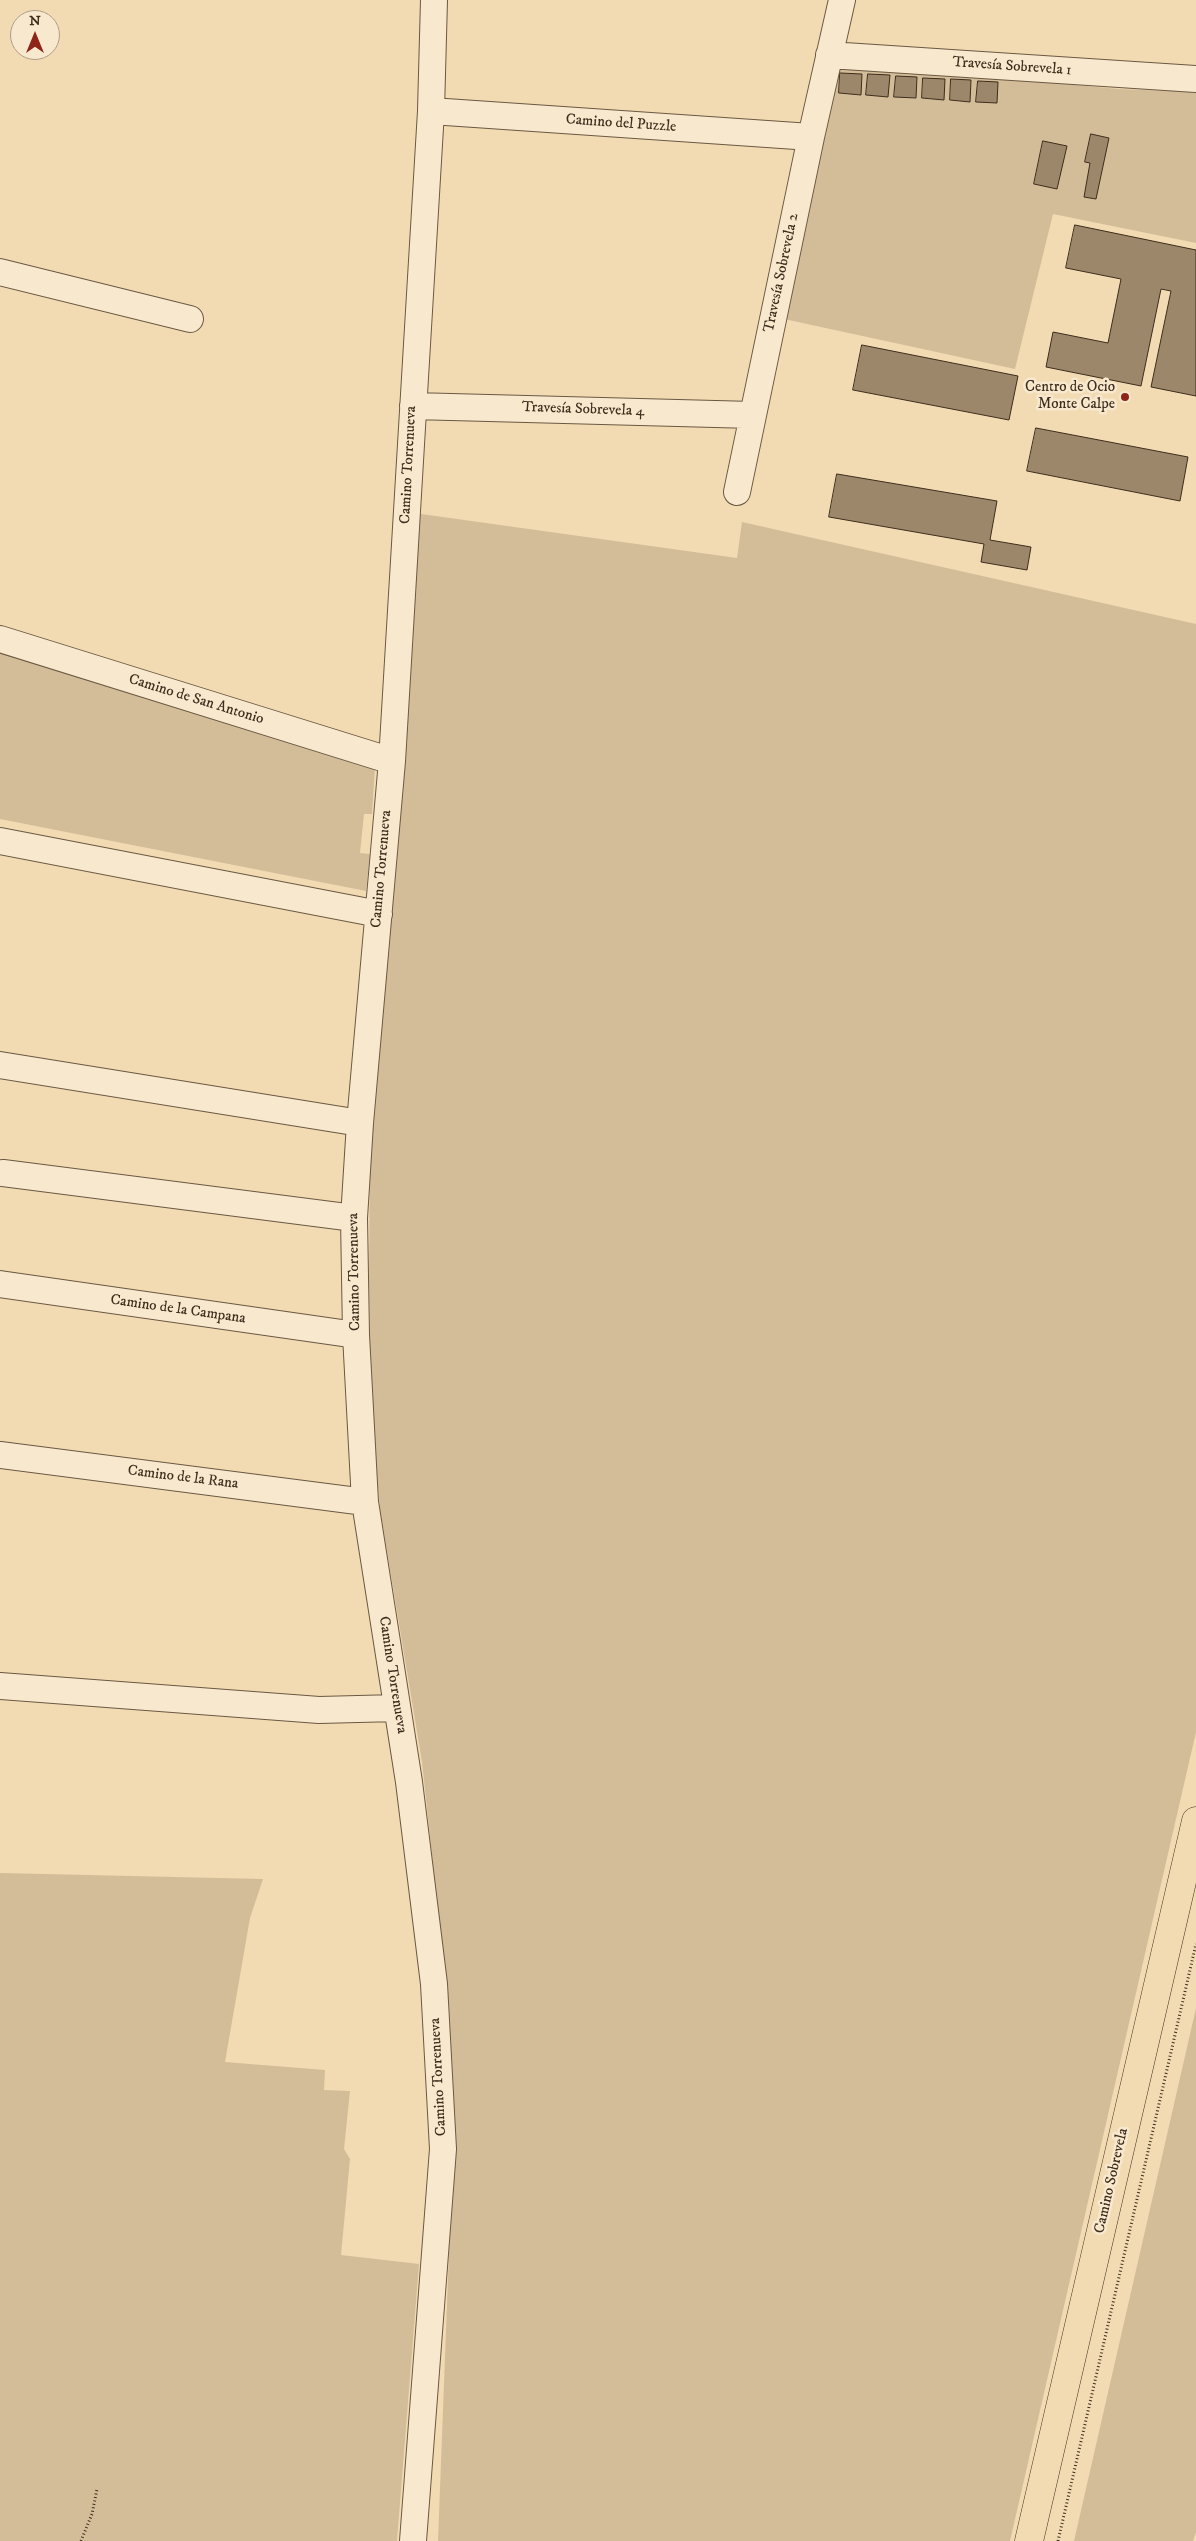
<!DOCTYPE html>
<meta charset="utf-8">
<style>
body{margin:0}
#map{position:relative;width:1196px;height:2541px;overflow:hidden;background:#f2dbb3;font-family:"IM FELL DW Pica",serif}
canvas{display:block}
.north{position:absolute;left:10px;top:10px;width:50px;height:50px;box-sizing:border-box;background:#f7e8ce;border:1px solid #ad9d87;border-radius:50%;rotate:0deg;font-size:14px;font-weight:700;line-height:20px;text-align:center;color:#3e2d1c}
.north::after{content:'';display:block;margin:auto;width:18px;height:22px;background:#8f2418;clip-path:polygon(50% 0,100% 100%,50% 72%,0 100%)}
</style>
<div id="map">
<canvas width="1196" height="2541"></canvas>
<div class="north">N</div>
</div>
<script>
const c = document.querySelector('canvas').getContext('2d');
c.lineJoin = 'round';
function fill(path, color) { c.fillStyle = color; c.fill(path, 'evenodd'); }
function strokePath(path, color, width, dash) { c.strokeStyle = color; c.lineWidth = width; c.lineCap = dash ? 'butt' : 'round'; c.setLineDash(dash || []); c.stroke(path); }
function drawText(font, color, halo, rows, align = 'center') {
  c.font = font + ' "IM FELL DW Pica",serif'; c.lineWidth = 5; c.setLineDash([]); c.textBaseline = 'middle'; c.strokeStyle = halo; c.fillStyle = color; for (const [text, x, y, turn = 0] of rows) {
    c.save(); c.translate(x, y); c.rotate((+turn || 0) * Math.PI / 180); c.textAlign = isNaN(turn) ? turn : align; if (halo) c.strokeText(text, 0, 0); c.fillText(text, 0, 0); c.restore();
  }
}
fill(new Path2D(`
 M847 64 1119 89 1196 92V243L1053 214 1015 369 784 319 834 73Z
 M414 513 737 558 742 522 1196 624V1732L1010 2541H438L453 2146 450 2023 422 1762 380 1509 371 1407 369 1279 370 1136 391 924Z
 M0 648 375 767 372 814H364L360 853 370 854 366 891 0 819Z
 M0 1873 263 1879 250 1918 225 2062 325 2070 324 2090 350 2091 344 2149 350 2159 341 2255 419 2264 397 2541H0Z
 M1196 2008V2532L1193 2541H1074Z`), '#d3bd99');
const building = new Path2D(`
 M840 73 862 74 861 95 839 93Z
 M868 74 890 75 888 97 866 95Z
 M896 76 917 77 916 98 894 97Z
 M923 78 945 79 944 100 922 98Z
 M951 79 971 80 970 102 950 100Z
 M978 81 998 82 997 103 976 102Z
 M1091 134 1109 138 1096 199 1084 197 1090 163 1085 162Z
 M1043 141 1067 146 1057 189 1034 184Z
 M1075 225 1196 250V396L1151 387 1171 291 1161 289 1141 386 1046 367 1053 332 1108 343 1121 279 1066 268Z
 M862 345 1018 376 1009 420 853 390Z
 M1036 428 1188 457 1180 501 1027 471Z
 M837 474 997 501 990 540 1031 547 1027 570 981 562 984 544 829 517Z`);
fill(building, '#9c876b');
strokePath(building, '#3e2d1c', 1);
const minor = new Path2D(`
 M829 55 1196 79
 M431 111 811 137
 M0 272 190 319
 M413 406 753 415
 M737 492 811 137 842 0
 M0 639 392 761
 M0 841 379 914
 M0 1065 360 1123
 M3 1173 354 1218
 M0 1284 356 1335
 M0 1455 365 1502
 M0 1686 319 1710 397 1708
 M413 2541 443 2149 434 1984 409 1782 365 1502 356 1335 354 1218 360 1123 392 761 431 111 434 0`);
const major = new Path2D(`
 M1029 2541 1196 1821`);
strokePath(minor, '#6b5842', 28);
strokePath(major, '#3e2d1c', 29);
strokePath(new Path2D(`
 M81 2541 92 2514 97 2489
 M1058 2541 1196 1944`), '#3e2d1c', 3, [1, 2.5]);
strokePath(minor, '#f7e8ce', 26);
strokePath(major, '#f2dbb3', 28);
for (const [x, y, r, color] of [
 [1125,397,5,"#8f2418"]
]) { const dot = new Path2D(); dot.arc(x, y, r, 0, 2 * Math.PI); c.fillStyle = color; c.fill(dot); strokePath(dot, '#f7e8ce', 2); }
drawText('15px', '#3e2d1c', '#f7e8ce', [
 ["Travesía Sobrevela 1",1012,67,4],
 ["Camino del Puzzle",621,124,4],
 ["Travesía Sobrevela 2",782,273,-78],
 ["Travesía Sobrevela 4",583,410,2],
 ["Camino Torrenueva",409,465,-87],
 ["Camino de San Antonio",196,700,17],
 ["Camino Torrenueva",382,869,-85],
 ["Camino Torrenueva",355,1272,-91],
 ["Camino de la Campana",178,1310,8],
 ["Camino de la Rana",183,1478,7],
 ["Camino Torrenueva",392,1675,81],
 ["Camino Torrenueva",439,2077,-93],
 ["Camino Sobrevela",1112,2181,-77]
]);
drawText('15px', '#3e2d1c', '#f7e8ce', [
 ["Centro de Ocio",1115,388],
 ["Monte Calpe",1115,405]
], 'right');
</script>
